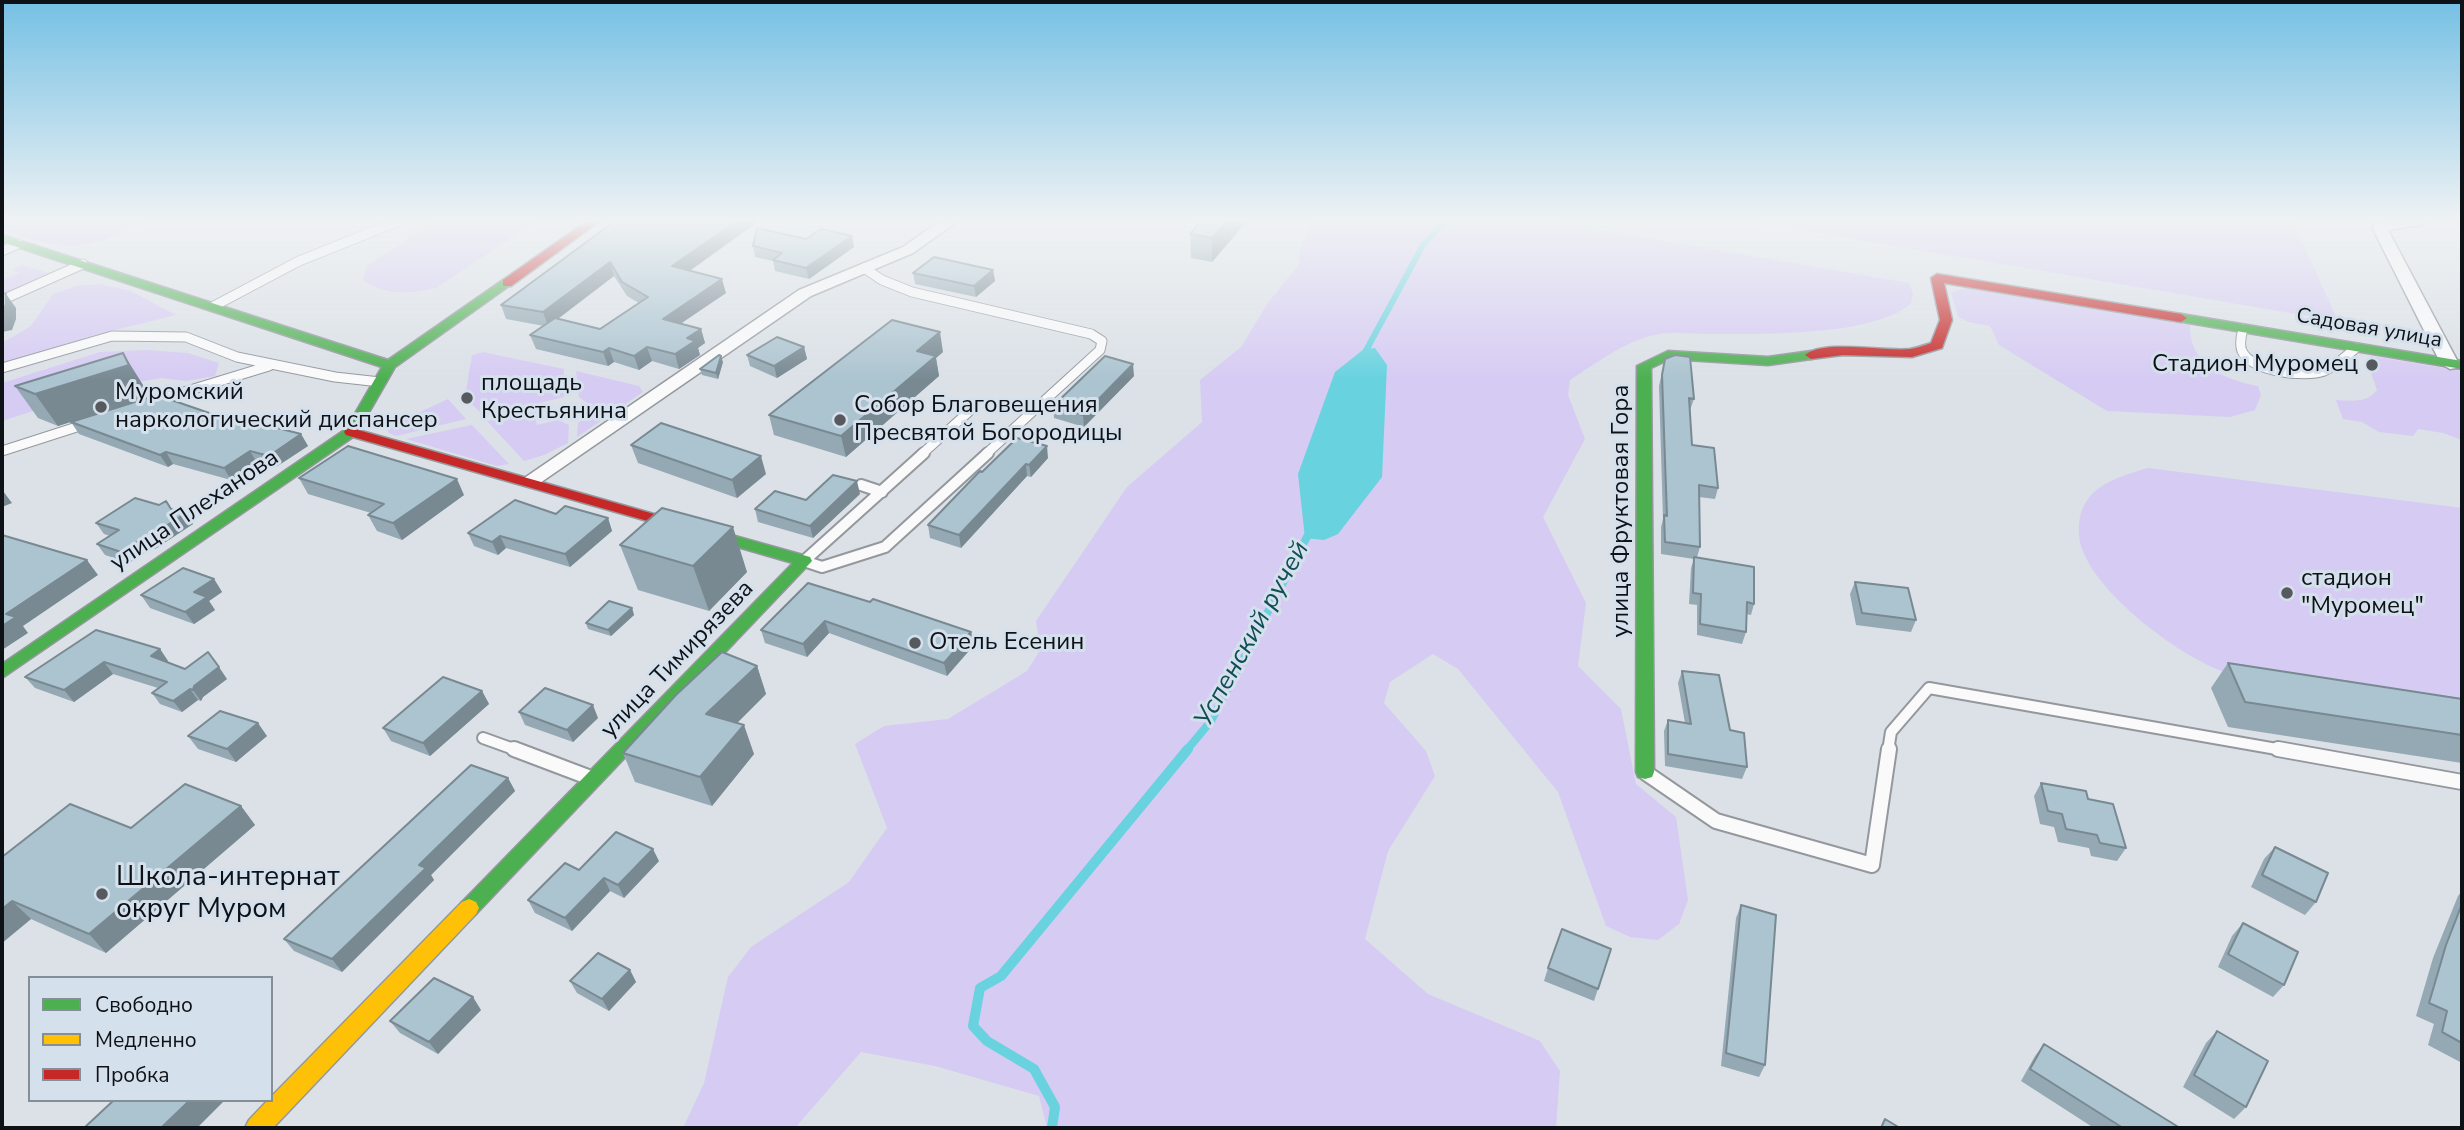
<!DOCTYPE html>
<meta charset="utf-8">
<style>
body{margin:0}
#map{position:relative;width:2464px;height:1130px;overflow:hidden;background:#dbe1e7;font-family:"Nunito Sans",sans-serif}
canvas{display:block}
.frame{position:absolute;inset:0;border:4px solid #0e1116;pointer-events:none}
.legend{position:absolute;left:28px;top:976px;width:245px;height:126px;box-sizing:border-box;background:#d5e0ed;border:2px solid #858d97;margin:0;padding:9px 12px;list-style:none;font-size:21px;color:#0e1116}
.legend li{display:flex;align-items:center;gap:14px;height:35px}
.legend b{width:35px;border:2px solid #858d97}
</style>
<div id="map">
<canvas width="2464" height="1130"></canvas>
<div class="frame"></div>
<ul class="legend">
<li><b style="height:9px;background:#4caf50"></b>Свободно</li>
<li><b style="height:9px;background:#ffc107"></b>Медленно</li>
<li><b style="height:9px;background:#c62828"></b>Пробка</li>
</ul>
</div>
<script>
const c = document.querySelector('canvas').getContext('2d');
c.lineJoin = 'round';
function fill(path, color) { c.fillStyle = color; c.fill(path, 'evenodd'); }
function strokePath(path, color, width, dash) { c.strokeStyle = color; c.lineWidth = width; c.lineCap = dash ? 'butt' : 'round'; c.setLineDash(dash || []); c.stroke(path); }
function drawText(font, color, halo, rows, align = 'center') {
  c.font = font + ' "Nunito Sans",sans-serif'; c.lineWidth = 6; c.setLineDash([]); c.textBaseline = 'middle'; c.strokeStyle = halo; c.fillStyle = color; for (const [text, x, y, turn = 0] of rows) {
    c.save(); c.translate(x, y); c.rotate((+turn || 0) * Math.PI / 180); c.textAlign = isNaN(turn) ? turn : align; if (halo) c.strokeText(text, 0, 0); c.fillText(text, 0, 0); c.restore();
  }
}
fill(new Path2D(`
 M5 221H143C90 255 58 250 2 230Z
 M435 221H537L436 288C410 294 385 296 363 280L367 266Z
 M1310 221H1549L1909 283 1913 293 1911 303C1875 337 1758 334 1708 334 1693 334 1675 332 1660 334 1627 339 1597 363 1570 380L1568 395 1585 439 1543 517 1586 603 1578 666 1621 709 1636 784 1676 817 1688 900 1679 924 1658 940 1630 937 1606 926 1558 792 1458 669 1433 654 1390 682 1384 703 1426 751 1435 776 1388 851 1365 939 1428 994 1540 1041 1560 1071 1556 1128H1047L1039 1096 935 1066 861 1052 795 1128H683L704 1083 728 977 751 947 849 882 887 828 855 744 884 726 948 719 1027 671 1040 650 1036 621 1127 487 1202 422 1200 380 1241 347 1267 304 1300 263 1298 259Z
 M1746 221H2293L2338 321Z
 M21 265 53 274 2 296V281L19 273 12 270Z
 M99 284 131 291 176 315 95 335 2 365V343L31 326 53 294 76 286Z
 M1966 288 2190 325C2188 364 2227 381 2258 386L2261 395 2255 410 2230 417 2107 411 1999 345 1990 326 1968 322 1958 317 1951 292Z
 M147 350 188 353 219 363 215 376 186 381 161 378 104 388 2 421V383L100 352Z
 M483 352 564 369V397L484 416 465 397 472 355Z
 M2371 356 2462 371V440L2443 433 2418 429 2413 436 2379 432 2362 422 2343 419 2336 400C2350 401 2368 403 2377 390L2366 359Z
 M576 371 639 386 643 392 577 437 578 423 592 414 589 404 579 397Z
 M448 399 466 419 396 436 389 433 386 428Z
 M545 409 535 417 537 425 558 420 569 425 568 443 544 455 524 461 487 421Z
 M472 425 509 464 497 466 406 439Z
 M2148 468 2462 508V708C2408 700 2353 691 2299 683 2275 680 2248 679 2225 672 2180 658 2081 584 2079 534 2077 489 2111 479 2148 468Z`), '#d6cbf3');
fill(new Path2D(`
 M1375 348 1387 365 1382 477 1338 534 1324 540 1305 538 1298 474 1335 372 1364 349Z`), '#68d2df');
strokePath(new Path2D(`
 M1362 358 1423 245 1445 221`), '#68d2df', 6);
strokePath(new Path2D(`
 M1186 751 1211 721 1310 531`), '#68d2df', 8);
strokePath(new Path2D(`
 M1052 1128 1055 1107 1034 1069 987 1041 973 1026 980 988 1001 976 1188 749`), '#68d2df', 10);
const laneFar2 = new Path2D(`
 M2 251 18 244
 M864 268 882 280 912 292 1091 334 1102 341 1100 350 986 454
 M2 300 83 264
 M214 306 299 261 399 221
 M2243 329C2241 336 2239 344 2242 351 2252 372 2305 378 2324 371 2336 366 2346 356 2356 348
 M2 368 112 336 186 337 237 357 335 377 380 382
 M151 402 269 366
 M2 451 86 424
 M922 454 974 407`);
const laneFar1 = new Path2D(`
 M861 485 882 492
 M804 561 822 567 885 547 988 453
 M804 561 924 453
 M483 738 519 751
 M1888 751 1891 732 1929 688 2288 751`);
const lane = new Path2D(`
 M514 749 588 777
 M2278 749 2462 782
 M1646 773 1716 821 1872 865 1889 749`);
const street = new Path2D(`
 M940 221H958L913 253 811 296 537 485H523L520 481 799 290 903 247Z
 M2386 221H2427L2420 225 2388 230 2459 364 2456 368 2450 369 2441 364 2372 227 2374 224Z`);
const fast = new Path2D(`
 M2 235 388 360 503 280H511L513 283 395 367 356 435 2 678V664L346 429 382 367 2 242Z
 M2181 314 2462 361V369L2177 321 2175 318Z
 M1668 351 1768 357 1811 351 1817 355 1811 359 1768 365 1670 359 1651 368 1654 772 1652 777 1645 779 1638 777 1636 772 1637 366Z
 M656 514 810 557 812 561 476 914 469 917 462 914 459 908 462 902 793 563 651 522 648 519Z`);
const slow = new Path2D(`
 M469 899 476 902 479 908 476 914 273 1128H245L249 1120 268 1100H271V1097L462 902Z`);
const jam = new Path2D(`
 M587 221H600L511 286H503V280Z
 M1937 274 2181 314 2187 318 2181 322 1944 283 1952 320 1942 348 1912 357 1843 355 1811 359 1805 355C1824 339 1884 352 1910 349 1917 348 1925 345 1931 343L1940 320 1931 278Z
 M351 428 661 516 664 519 656 524 651 522 346 435 344 432 346 429Z`);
strokePath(laneFar2, '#94989d', 11);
strokePath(laneFar1, '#94989d', 14);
strokePath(lane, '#94989d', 18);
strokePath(street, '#94989d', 3);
strokePath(fast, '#94989d', 3);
strokePath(slow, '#94989d', 3);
strokePath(jam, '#94989d', 3);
strokePath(laneFar2, '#fafafb', 9);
strokePath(laneFar1, '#fafafb', 10);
strokePath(lane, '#fafafb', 14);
fill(street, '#fafafb');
fill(fast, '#4caf50');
fill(slow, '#ffc107');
fill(jam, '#c62828');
fill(new Path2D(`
 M615 221H759L690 271 726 293 681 323 701 329 705 343 698 348 700 355 679 369 652 361 639 370 614 362 608 366 536 349 530 335 544 326 506 319 501 305ZM614 276 627 296 639 303 600 329 558 319Z
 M1201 221H1247L1212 262 1191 258 1190 234Z
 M852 236 854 247 809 279 775 271 773 261 755 257 753 246 806 239Z
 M993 270 995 281 976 297 915 284 913 273Z
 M804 347 807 359 777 378 750 366 747 355Z
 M943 352 936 358 939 376 846 457 774 435 769 415Z
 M1665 359 1694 399 1690 410 1692 445 1718 488 1715 499 1699 497 1700 547 1697 557 1754 604 1751 615 1746 614V632L1742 644 1697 635V605L1689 604 1691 568 1694 559 1661 554V527L1663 519 1659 386Z
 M723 362 718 379 702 375 700 369Z
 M1134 376 1084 427 1054 418 1053 406Z
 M143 385 149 397 58 426 38 418 15 386Z
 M215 415 301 434 308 446 276 467 257 463 231 480 173 464 168 467 79 434 71 422Z
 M631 445 766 474 737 498 638 463Z
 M1048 458 1031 477 1027 476 961 548 930 538 928 525 982 472Z
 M299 478 464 495 402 540 377 531 368 515 371 513 308 494Z
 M860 494 813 538 758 522 755 509 806 500Z
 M171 509 193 524 155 549 152 548 129 563 105 555 97 544 110 536 104 534 96 523Z
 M556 514 608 518 612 531 570 567 506 548 498 555 474 546 468 533Z
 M620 545 747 572 709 611 638 590Z
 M214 579 222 592 209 601 215 610 194 624 150 608 141 595Z
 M1855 582 1916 620 1911 632 1856 625 1850 594Z
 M808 583 971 632 974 645 947 676 829 633 807 657 765 643 761 630Z
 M632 608 634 615 611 636 588 629 586 623Z
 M160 649 168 661 166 662 185 669 227 679 203 697 201 701 198 700 182 712 160 704 152 693 158 688 113 674 74 702 35 688 25 677Z
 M2228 663 2462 699V763L2228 727 2211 688Z
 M757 666 766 694 737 723 754 754 712 806 635 782 623 753Z
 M1682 671 1730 730 1747 767 1742 779 1665 766 1664 731 1668 720 1685 723 1678 683Z
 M482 691 489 704 430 756 391 741 383 728Z
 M519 712 598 718 573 742 525 725Z
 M188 736H267L236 762 198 749Z
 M508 778 515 791 431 875 434 880 342 972 294 951 284 939Z
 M2041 783 2088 799 2126 848 2117 861 2091 856 2089 848 2058 842 2054 827 2040 824 2034 796Z
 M241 806 255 825 106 953 31 919 2 943V857Z
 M2275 847 2316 902 2305 915 2251 887 2264 859Z
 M659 861 624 898 610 891 572 931 535 913 528 900 579 870Z
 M2462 891V1063L2428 1045 2434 1024 2416 1016 2433 958 2458 896Z
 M1741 905 1765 1065 1759 1077 1721 1066 1736 918Z
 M2243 923 2284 985 2273 997 2218 967 2232 936Z
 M1611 949 1594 1001 1544 981 1548 968Z
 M630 970 636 982 609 1011 577 993 570 981Z
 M481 1010 438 1054 400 1033 390 1021Z
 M2217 1031 2246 1107 2234 1119 2183 1087 2206 1043Z
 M2044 1044 2180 1128H2094L2021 1081 2035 1056Z`), '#94a9b3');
fill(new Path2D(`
 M737 221H759L676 280 672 266Z
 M1227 221H1247L1212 262V238Z
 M852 236 854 247 809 279 806 268Z
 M610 262 614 276 548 326 543 312Z
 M993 270 995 281 976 297 974 286Z
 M722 279 726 293 667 333 663 319Z
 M6 294 16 308V319L12 330 2 332V315Z
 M701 329 705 343 698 348 700 355 679 369 675 354 687 338Z
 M940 332 943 352 936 358 939 376 846 457 841 436 917 351Z
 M647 347 652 361 639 370 634 356Z
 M804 347 807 359 777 378 774 366Z
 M609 348 614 362 608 366 603 352Z
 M123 353 143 385 149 397 58 426 35 394Z
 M721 356 723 362 718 379 716 373Z
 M1133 364 1134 376 1084 427 1083 415Z
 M301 434 308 446 276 467 269 456Z
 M1047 446 1048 458 1031 477 1029 465Z
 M250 451 257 463 231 480 224 468Z
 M166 452 173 464 168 467 160 455Z
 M761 456 766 474 737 498 732 480Z
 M1026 464 1027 476 961 548 959 535Z
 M457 479 464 495 402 540 393 523Z
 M857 481 860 494 813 538 810 526Z
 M2 491H3L12 503 2 507Z
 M186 513 193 524 155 549 147 538Z
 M608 518 612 531 570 567 565 554Z
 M733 527 747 572 709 611 693 566Z
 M500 536 506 548 498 555 492 542Z
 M144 537 152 548 129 563 121 552Z
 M87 560 98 575 23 626 28 633 2 650V626L6 614Z
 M214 579 222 592 209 601 215 610 194 624 185 612 194 592Z
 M632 608 634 615 611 636 608 630Z
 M825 621 829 633 807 657 803 644Z
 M971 632 974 645 947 676 944 663Z
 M160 649 168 661 159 668 151 656Z
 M104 662 113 674 74 702 64 690Z
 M757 666 766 694 717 743 706 714Z
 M219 667 227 679 203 697 201 701 193 690 194 686Z
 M190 689 198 700 182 712 173 701Z
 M482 691 489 704 430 756 423 743Z
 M593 705 598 718 573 742 567 730Z
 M258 723 267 736 236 762 227 749Z
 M744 725 754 754 712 806 700 777Z
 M508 778 515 791 431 875 434 880 342 972 332 959 419 865Z
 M241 806 255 825 106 953 89 934Z
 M653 849 659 861 624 898 618 885Z
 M604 878 610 891 572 931 565 918Z
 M12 901 31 919 2 943V909Z
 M630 970 636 982 609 1011 602 999Z
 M473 997 481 1010 438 1054 429 1042Z
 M190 1100H225L197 1128H161Z`), '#788992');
const building = new Path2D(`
 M615 221H737L672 266 722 279 663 319 701 329 687 338 695 341 675 354 647 347 634 356 609 348 603 352 530 335 555 318 600 329 648 297 622 282 610 262 543 312 501 305Z
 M1201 221H1227L1212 238 1190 234Z
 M757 228 806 239 821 229 852 236 806 268 773 260 782 253 753 246Z
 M934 257 993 270 974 286 913 273Z
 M2 293 6 294V304L2 315Z
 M892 320 940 332 917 351 936 356 841 436 769 415Z
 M777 337 804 347 774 366 747 355Z
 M123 353 129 365 35 394 15 386Z
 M719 355 721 356 716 373 700 369Z
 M1675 355 1690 357 1694 399 1689 398 1692 445 1714 448 1718 488 1699 485 1700 547 1665 542 1664 515 1667 516 1662 375 1665 359Z
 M1105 356 1133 364 1083 415 1053 406Z
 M157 395 215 415 219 413 251 424 254 422 301 434 269 456 250 451 224 468 166 452 160 455 71 422Z
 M661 423 761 456 732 480 631 445Z
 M1017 438 1047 446 1029 465 1026 464 959 535 928 525 980 471 982 472Z
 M348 446 457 479 393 523 368 515 384 504 299 478Z
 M833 475 857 481 810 526 755 509 775 491 806 500Z
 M135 498 159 505 166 501 171 509 186 513 147 538 144 537 121 552 97 544 119 530 96 523Z
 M515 500 556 514 565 506 608 518 565 554 500 536 492 542 468 533Z
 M662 508 733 527 693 566 620 545Z
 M2 535 87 560 6 614 16 617 2 626Z
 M1694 557 1754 567V604L1747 602 1746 632 1700 624 1701 594 1693 593Z
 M183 568 214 579 194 592 207 597 185 612 141 595Z
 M1855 582 1908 588 1916 620 1862 613Z
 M808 583 870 602 873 599 971 632 944 663 825 621 803 644 761 630Z
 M609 601 632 608 608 630 586 623Z
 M96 630 160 649 151 656 185 669 208 652 219 667 194 686 193 690 190 689 173 701 152 693 167 682 104 662 64 690 25 677Z
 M722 652 757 666 706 714 744 725 700 777 623 753 676 695Z
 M2228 663 2462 699V735L2245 702Z
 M1682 671 1719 675 1730 730 1744 733 1747 767 1668 754V720L1691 724Z
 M443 677 482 691 423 743 383 728Z
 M545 688 593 705 567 730 519 712Z
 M220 711 258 723 227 749 188 736Z
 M471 765 508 778 419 865 426 868 332 959 284 939Z
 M2041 783 2086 791 2088 799 2113 804 2126 848 2100 843 2097 835 2066 829 2062 814 2048 811Z
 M185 784 241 806 89 934 12 901 2 909V857L70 804 131 828Z
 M616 832 653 849 618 885 604 878 565 918 528 900 565 863 579 870Z
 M2275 847 2328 873 2316 902 2262 875Z
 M2462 904V1043L2442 1032 2447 1011 2429 1003 2446 945Z
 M1741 905 1776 915 1765 1065 1726 1053Z
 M2243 923 2298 952 2284 985 2228 954Z
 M1562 929 1611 949 1598 989 1548 968Z
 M598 953 630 970 602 999 570 981Z
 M434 978 473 997 429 1042 390 1021Z
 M2217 1031 2268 1061 2246 1107 2194 1075Z
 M2044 1044 2180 1128H2123L2030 1069Z
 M114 1100H190L161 1128H84Z
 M1885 1119 1900 1128H1881Z`);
fill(building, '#acc4d0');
strokePath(building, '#788992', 2);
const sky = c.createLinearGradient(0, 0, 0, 380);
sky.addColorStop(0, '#75c0e4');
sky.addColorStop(0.58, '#eff2f4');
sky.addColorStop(1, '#eff2f400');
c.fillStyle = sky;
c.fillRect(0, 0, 2464, 380);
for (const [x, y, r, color] of [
 [2372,365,7,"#565a5f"],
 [467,398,7,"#565a5f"],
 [101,407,7,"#565a5f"],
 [840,420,7,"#565a5f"],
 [2287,593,7,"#565a5f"],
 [915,643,7,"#565a5f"],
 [102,894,7,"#565a5f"]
]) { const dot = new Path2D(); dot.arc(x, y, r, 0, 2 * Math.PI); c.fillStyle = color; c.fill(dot); strokePath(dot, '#d5e0ed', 2.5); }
drawText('21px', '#0e1116', '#d5e0ed', [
 ["Садовая улица",2369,329,10]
]);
drawText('24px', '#0e1116', '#d5e0ed', [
 ["Стадион Муромец",2358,365,"right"],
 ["площадь",481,384],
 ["Крестьянина",481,412],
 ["Муромский",115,393],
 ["наркологический диспансер",115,421],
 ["Собор Благовещения",854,406],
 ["Пресвятой Богородицы",854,434],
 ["стадион",2301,579],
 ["\"Муромец\"",2301,607],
 ["Отель Есенин",929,643]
], 'left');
drawText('24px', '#0e1116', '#d5e0ed', [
 ["улица Плеханова",195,511,-34],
 ["улица Фруктовая Гора",1622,511,-90],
 ["улица Тимирязева",678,660,-46]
]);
drawText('italic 26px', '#104e55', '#d5e0ed', [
 ["Успенский ручей",1253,635,-61]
]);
drawText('28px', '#0e1116', '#d5e0ed', [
 ["Школа-интернат",116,878],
 ["округ Муром",116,910]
], 'left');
</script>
